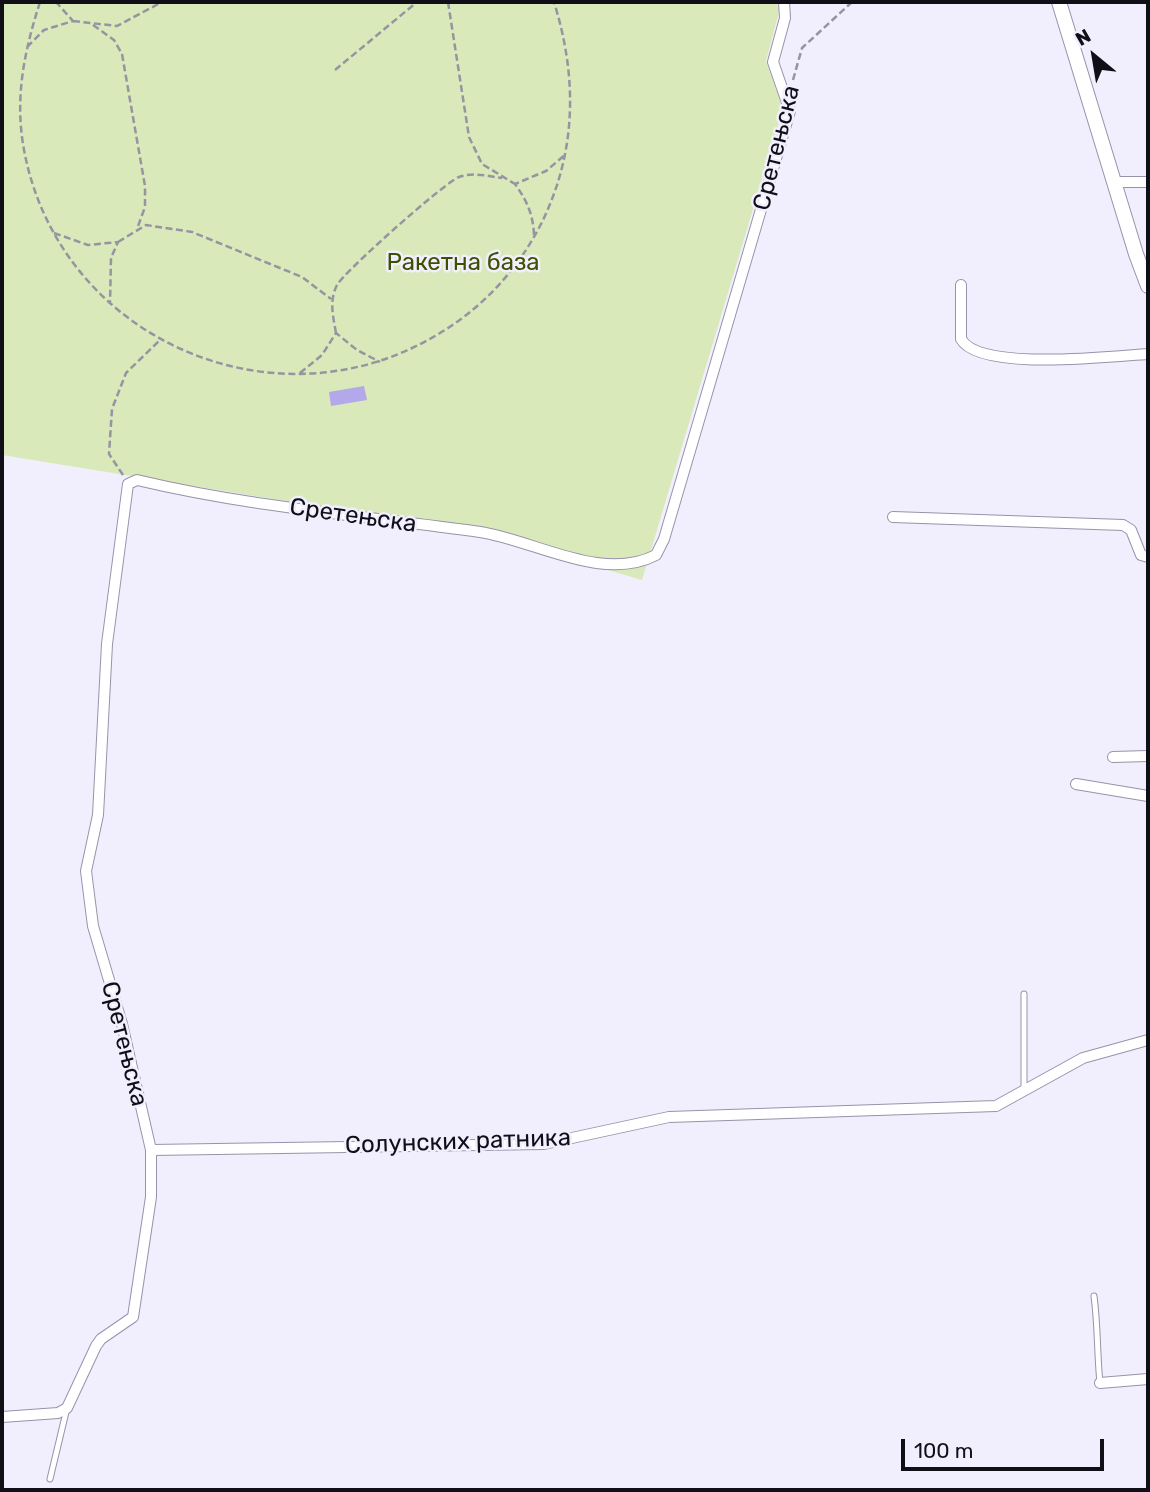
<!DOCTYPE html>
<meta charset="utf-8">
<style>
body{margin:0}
#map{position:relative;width:1150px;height:1492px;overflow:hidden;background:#f1effe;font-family:Rubik,sans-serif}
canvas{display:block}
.frame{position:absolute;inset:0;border:4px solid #100f17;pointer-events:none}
.north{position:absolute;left:1059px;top:21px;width:70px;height:70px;-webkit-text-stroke:5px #f1effe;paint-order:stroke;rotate:330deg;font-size:19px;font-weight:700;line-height:28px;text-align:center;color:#100f17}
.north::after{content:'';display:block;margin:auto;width:24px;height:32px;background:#100f17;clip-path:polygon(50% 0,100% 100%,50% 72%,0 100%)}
.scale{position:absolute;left:901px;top:1439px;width:203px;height:32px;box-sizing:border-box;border:4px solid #100f17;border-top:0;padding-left:9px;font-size:21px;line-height:24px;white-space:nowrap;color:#100f17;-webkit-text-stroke:5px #f1effe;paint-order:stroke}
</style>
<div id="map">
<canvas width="1150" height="1492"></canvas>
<div class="frame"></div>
<div class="north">N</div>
<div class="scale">100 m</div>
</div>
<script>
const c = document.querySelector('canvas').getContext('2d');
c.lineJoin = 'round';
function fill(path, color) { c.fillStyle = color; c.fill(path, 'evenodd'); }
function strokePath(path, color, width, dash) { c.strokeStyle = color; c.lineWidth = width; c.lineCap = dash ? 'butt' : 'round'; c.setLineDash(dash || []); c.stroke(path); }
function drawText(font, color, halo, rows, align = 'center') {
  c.font = font + ' Rubik,sans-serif'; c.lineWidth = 5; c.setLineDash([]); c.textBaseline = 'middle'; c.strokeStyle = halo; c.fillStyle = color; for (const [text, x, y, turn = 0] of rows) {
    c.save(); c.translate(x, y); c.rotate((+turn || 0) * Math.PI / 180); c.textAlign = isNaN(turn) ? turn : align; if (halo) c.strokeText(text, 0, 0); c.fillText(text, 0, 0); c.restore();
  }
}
fill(new Path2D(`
 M2 2H777L779 12 766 61 783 109 642 580 483 533 2 455Z`), '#d9e9ba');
fill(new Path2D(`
 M364 386 367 400 331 406 329 392Z`), '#b3a8ea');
const service = new Path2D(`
 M1024 994V1090
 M1094 1296C1098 1326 1097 1354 1100 1383
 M50 1479 67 1408`);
const minor = new Path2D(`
 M1115 182H1148
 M961 285V339C979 372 1113 356 1148 354
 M893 517 1123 525 1131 530 1141 555 1148 557
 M1113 757 1148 756
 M1076 784 1148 796
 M151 1150 544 1144 669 1117 996 1106 1083 1058 1148 1040
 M1100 1383 1148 1379
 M2 1417 58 1413 67 1408 96 1346 101 1339 133 1317 151 1197V1150L122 1024 93 926 86 871 98 815 107 644 128 484 137 480C250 507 365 516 480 532 534 540 602 583 656 555L664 539 790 111 773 62 785 18 784 2`);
const tertiary = new Path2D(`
 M1059 2 1136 254 1148 286`);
strokePath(service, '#9693ab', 7);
strokePath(minor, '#9693ab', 12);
strokePath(tertiary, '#9693ab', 16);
strokePath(new Path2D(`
 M40 2C25 49 15 94 23 144 54 335 270 433 435 336 482 309 519 269 543 220 577 149 577 76 554 2
 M448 2 469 137 482 164 515 184
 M73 21 117 26 162 2
 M93 25 114 40 122 54 145 186V207L137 229
 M27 47 44 30 73 21 56 2
 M335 70 417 2
 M793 80 802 48 852 2
 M54 233 88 245 118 242 111 258 110 304
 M534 235C533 214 527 201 515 184L546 171 566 154
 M118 242 146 225 192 232 302 277 331 299
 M336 333C333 316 329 301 337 285 345 271 444 183 459 177 473 172 487 176 502 178
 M300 373 322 355 336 333 357 350 380 362
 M123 475 109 454 112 409 126 373 160 340`), '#9694a0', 2.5, [7, 3.5]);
strokePath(service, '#fff', 5);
strokePath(minor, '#fff', 10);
strokePath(tertiary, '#fff', 14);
drawText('24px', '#100f17', '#f1effe', [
 ["Сретењска",777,148,-76],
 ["Сретењска",353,516,8],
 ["Сретењска",124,1044,76],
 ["Солунских ратника",458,1142,-2]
]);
drawText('24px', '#3d5000', '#f1effe', [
 ["Ракетна база",463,263]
]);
</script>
